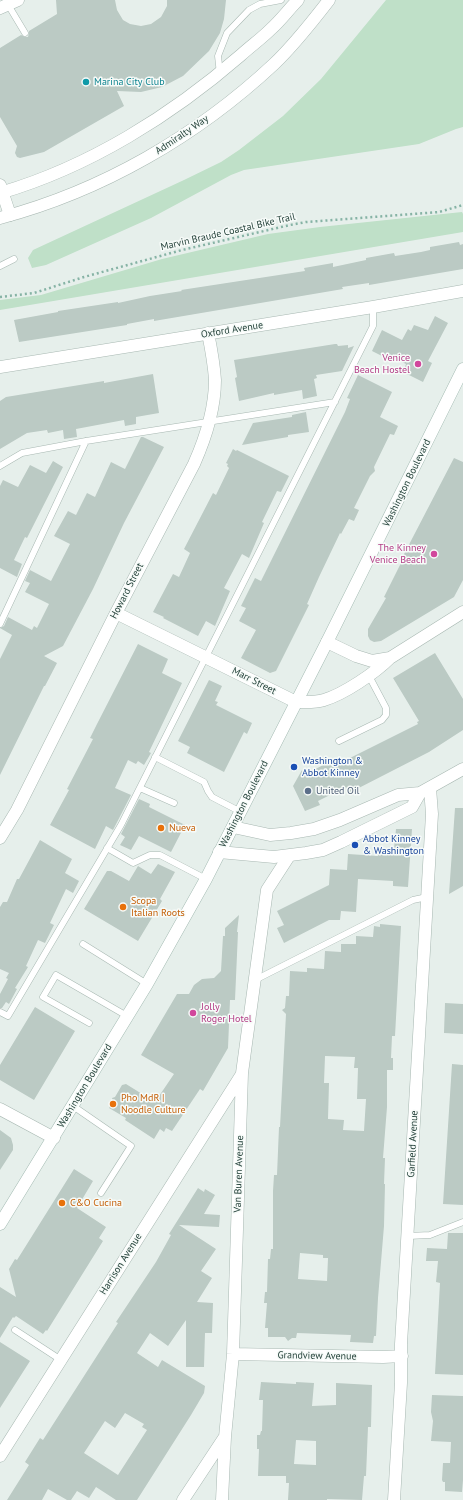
<!DOCTYPE html>
<style>
body{margin:0}
canvas{display:block;background:#e6efeb}
</style>
<canvas width="463" height="1500"></canvas>
<script>
const c = document.querySelector('canvas').getContext('2d');
c.lineJoin = 'round';
function fill(path, color) { c.fillStyle = color; c.fill(path, 'evenodd'); }
function strokePath(path, color, width, dash) { c.strokeStyle = color; c.lineWidth = width; c.lineCap = dash ? 'butt' : 'round'; c.setLineDash(dash || []); c.stroke(path); }
function drawText(font, color, halo, rows, align = 'center') {
  c.font = font + ' "PT Sans",sans-serif'; c.lineWidth = 3; c.setLineDash([]); c.textBaseline = 'middle'; c.strokeStyle = halo; c.fillStyle = color; for (const [text, x, y, turn = 0] of rows) {
    c.save(); c.translate(x, y); c.rotate((+turn || 0) * Math.PI / 180); c.textAlign = isNaN(turn) ? turn : align; if (halo) c.strokeText(text, 0, 0); c.fillText(text, 0, 0); c.restore();
  }
}
fill(new Path2D(`
 M386 0H463V127L456 129 419 144 244 170 231 175 151 218 46 265 32 268 28 258 33 250 184 180 221 162 239 150 283 116 321 79Z
 M462 212 463 214V232L0 310V300L41 295 162 259 268 234 320 227Z`), '#bfe0c8');
fill(new Path2D(`
 M56 0H115L117 10 123 20 130 24 141 26 151 24 161 17 167 6V0H226L224 19 220 33 209 51 183 76 162 87 141 92 117 91 124 106 44 152 20 158 17 157 15 153 17 146 0 117V48L21 35 25 37H28L29 33V31L57 14Z
 M459 242 460 245 463 244V269L369 285V283L342 287 343 289 154 321V319L127 324V325L19 342 14 320 58 312V311L118 302V303L150 296 182 291 181 290 305 271 304 268 333 263V267L366 260V258L394 253 395 256 421 252 430 250V247Z
 M435 316 448 323 428 361 432 363 423 382 403 372 406 364 386 354 384 357 372 351 382 330 402 340 408 329 411 331 414 325 428 330Z
 M335 344H337L338 346 348 345V348L354 346 342 371 316 375 317 378 314 379 317 396 303 399 302 390 274 395V393L239 401 235 378 237 377 234 360Z
 M153 374 159 413 136 417V424L125 426 124 420 76 429 77 437 64 439 63 430 48 433 47 430 27 433 0 449V401L6 397 104 381V383Z
 M358 375 392 392 380 417 398 426 394 435 390 434 374 467 375 471 370 476 354 508 359 510 354 521 349 519 341 534 340 533 319 577 307 604 309 605 276 671 270 673 241 658 256 630 239 621 246 608 241 606 255 578 261 581 345 412 350 399 347 398Z
 M306 412 309 432 288 435V437L242 445 253 423 292 417V415Z
 M141 437H143L164 447 124 523 93 589 63 646 44 656 57 663 45 686H44L0 775V659L12 635 0 628 4 626 8 617 32 630 34 626 37 628 49 604 25 592 30 583 25 581 30 570 51 581 70 544 54 536 68 511 76 515 87 493 95 497 111 462 125 469Z
 M233 449 236 451 237 450 289 476 281 492 277 491 262 522 264 523 249 558 242 554 224 588 230 591 215 626 206 621 198 636 163 618 164 617 153 612 173 574 179 577 190 553 184 549 213 493 216 495 229 468 227 466 228 464 226 463Z
 M454 458 463 462V580L454 597 381 641 374 642 370 640 368 636V629L386 598 384 597 402 561 401 560Z
 M53 461 63 467 27 538 25 537 14 560 22 564 17 577 0 568V486L3 480 18 487 30 465 46 473Z
 M138 644 168 659 162 673 182 683 149 752 151 753 144 765 138 761 136 764 128 760 115 788 131 795 113 830 106 826 95 849 50 825 69 790 67 789 93 739 90 738 97 724Z
 M435 653 463 699V730L429 752 349 793 346 787 318 801 320 805 305 811 293 786 302 770 304 775 329 762 332 767 418 724 417 722 419 721 393 678Z
 M209 680 222 686 215 701 218 702 216 705 252 723 247 734 244 732 224 772 187 753 190 747 178 741Z
 M139 799 150 804 149 807 185 825 171 852 139 836 131 850 120 845 125 837 121 834Z
 M455 808H463V886L449 894Z
 M396 829H412L408 887 393 886V881L358 879 356 912 341 911 340 920H329L284 943 277 928 284 925 277 911 329 885 330 869 347 870 348 854 378 856V848L394 849Z
 M40 840 72 859 65 873 79 881 73 893 66 889 50 923 54 925 45 943 38 940 26 966 28 967 15 988 17 989 9 1004 6 1002 2 1008H0V994L8 979 6 978 9 973 0 969V907L3 902H7L17 879H19Z
 M158 864 175 872 160 899 162 901 138 941 84 909 107 871H111L129 881 138 866 151 874Z
 M239 915 237 932H238L235 1000H230L228 1048 203 1091 200 1089 172 1131 166 1128 164 1132 160 1129 154 1139 125 1120 126 1118 109 1108 113 1101 112 1098 115 1097 122 1085 126 1084 155 1102 174 1074 141 1055 177 994H189L194 985 202 979 214 978 221 971 223 936H225V928Z
 M380 924 401 926 395 1036H392L391 1058H393V1070H387V1107L383 1158H385L384 1184H385L384 1226 378 1298 376 1336H374L373 1343 350 1342 351 1335 297 1333 296 1338H292L288 1341 285 1337H268V1328H265L267 1303H264L265 1292H267L268 1259H270L271 1249H273V1191L274 1175H277L279 1127H280L286 1014 282 1010 285 1008 286 996H289L290 971 307 972V968L324 969 325 951 341 952V944H356V936L373 937 374 926 380 927ZM325 1056 355 1057 354 1068H358L357 1099H366L364 1131 343 1130 344 1120 328 1119 329 1083H324ZM300 1253 323 1255V1258H328L327 1281 298 1279Z
 M445 1003 463 1004V1034L444 1033Z
 M35 1007 75 1031 34 1100 0 1080V1065Z
 M452 1064 463 1065V1205L443 1204Z
 M0 1130 11 1138 13 1145V1150L0 1170Z
 M74 1169 93 1181 77 1208 106 1227 99 1238 103 1241 47 1331 46 1330 43 1334 16 1316 14 1318 13 1317 0 1338V1287L16 1297 9 1269 15 1259 17 1260Z
 M198 1188 204 1192 205 1189 215 1195 204 1214 220 1215 219 1227 179 1225 216 1249 201 1271 212 1278 197 1302 213 1303 212 1333H205L204 1367H186V1320L168 1346 150 1333 137 1353 158 1367 162 1360 205 1386 204 1393 191 1415 137 1500H116L96 1487 89 1498 77 1491 71 1500H67L48 1489 42 1500H7L29 1465 25 1462 40 1438 43 1440 118 1323 116 1322 156 1262 171 1235 169 1234ZM125 1413 144 1424 142 1427 147 1430 118 1475 84 1453 105 1421 115 1428Z
 M448 1233H463V1375L435 1374 440 1283 436 1282 438 1261H426L427 1248 447 1249Z
 M0 1342 30 1361 0 1408Z
 M261 1382 296 1384V1382L314 1383 312 1406 336 1405V1383L372 1385 371 1427H368L366 1476H364L362 1500 327 1499V1500H288L289 1483H286V1476H258L259 1449H257V1435H260L261 1431H262L263 1400H259ZM296 1440 316 1441V1465L294 1464Z
 M432 1395 463 1396V1480L462 1492 445 1491V1482H443L442 1480 443 1463H450L451 1442 431 1441 433 1421 431 1412Z`), '#bbcac4');
const service = new Path2D(`
 M7 3 25 33
 M220 74 218 56 227 33 249 10 260 4 281 0
 M0 266 14 259
 M0 466 22 453 86 441 335 402
 M0 624 86 441
 M339 741 382 720 386 715V708L369 676
 M155 757 204 782 208 791 212 797 241 812
 M140 788 174 803
 M107 848 133 863 150 855H160L206 879
 M83 944 147 984
 M255 980 413 900 427 897
 M0 1012 8 1016 121 825 373 326V307
 M89 1023 43 997 56 975 127 1016
 M73 1106 131 1146 101 1193
 M408 1236 430 1235 463 1222
 M15 1330 61 1360`);
const minor = new Path2D(`
 M0 8 18 0
 M0 185 10 215
 M0 367 373 307 463 291
 M116 613 296 702C305 702 315 703 324 700 344 694 375 673 390 658L463 612
 M327 642 356 656 372 661 390 658
 M0 838 17 810 116 613 194 464C206 437 215 410 215 380 214 364 211 348 208 333
 M0 1109 54 1138
 M233 1354 383 1357 402 1356
 M0 1456 242 1074
 M183 1500 224 1438
 M222 1500 225 1437 233 1354 242 1073 267 890 289 856
 M394 1500 401 1383V1344L432 814 430 788`);
const tertiary = new Path2D(`
 M0 193C89 167 172 115 241 55 251 46 262 38 271 29 281 20 289 9 298 0
 M0 218C102 191 197 136 274 64 294 45 312 22 329 0
 M233 827 270 835 291 833 314 829 340 820 398 795 420 793 463 769
 M219 852 274 857 306 853 323 850 341 842 412 807 420 793`);
const secondary = new Path2D(`
 M0 1224 147 984 206 879 327 642 463 369`);
strokePath(service, '#a8b8b2', 7);
strokePath(minor, '#a8b8b2', 13);
strokePath(tertiary, '#a8b8b2', 13);
strokePath(secondary, '#a4bbb3', 13);
strokePath(new Path2D(`
 M0 297 34 293 84 277 182 250 290 225 306 222 439 212 463 205`), '#86b3a5', 2.5, [2, 3]);
strokePath(service, '#fff', 6);
strokePath(minor, '#fff', 12);
strokePath(tertiary, '#fff', 12);
strokePath(secondary, '#fff', 12);
for (const [x, y, r, color] of [
 [86,82,4,"#0f9aa8"],
 [418,364,4,"#d1479c"],
 [434,554,4,"#d1479c"],
 [294,767,4,"#1a4fb4"],
 [308,791,4,"#5c6f8a"],
 [161,828,4,"#e8710a"],
 [355,845,4,"#1a4fb4"],
 [123,907,4,"#e8710a"],
 [193,1013,4,"#d1479c"],
 [113,1104,4,"#e8710a"],
 [62,1203,4,"#e8710a"]
]) { const dot = new Path2D(); dot.arc(x, y, r, 0, 2 * Math.PI); c.fillStyle = color; c.fill(dot); strokePath(dot, '#f7fbf9', 1.5); }
drawText('10px', '#0d838f', '#f7fbf9', [
 ["Marina City Club",94,82]
], 'left');
drawText('10px', '#24423a', '#f7fbf9', [
 ["Admiralty Way",182,135,-34],
 ["Marvin Braude Coastal Bike Trail",228,232,-13],
 ["Oxford Avenue",232,330,-9],
 ["Washington Boulevard",407,483,-64],
 ["Howard Street",127,591,-63],
 ["Marr Street",254,681,27],
 ["Washington Boulevard",244,804,-63],
 ["Washington Boulevard",85,1086,-59],
 ["Garfield Avenue",413,1144,-87],
 ["Van Buren Avenue",239,1174,-88],
 ["Harrison Avenue",121,1264,-58],
 ["Grandview Avenue",317,1356,1]
]);
drawText('10px', '#b23c85', '#f7fbf9', [
 ["Venice",410,358],
 ["Beach Hostel",410,370],
 ["The Kinney",426,548],
 ["Venice Beach",426,560],
 ["Jolly",201,1007,"left"],
 ["Roger Hotel",201,1019,"left"]
], 'right');
drawText('10px', '#164399', '#f7fbf9', [
 ["Washington &",302,761],
 ["Abbot Kinney",302,773],
 ["Abbot Kinney",363,839],
 ["& Washington",363,851]
], 'left');
drawText('10px', '#4e5e75', '#f7fbf9', [
 ["United Oil",316,791]
], 'left');
drawText('10px', '#c56008', '#f7fbf9', [
 ["Nueva",169,828],
 ["Scopa",131,901],
 ["Italian Roots",131,913],
 ["Pho MdR |",121,1098],
 ["Noodle Culture",121,1110],
 ["C&O Cucina",70,1203]
], 'left');
</script>
